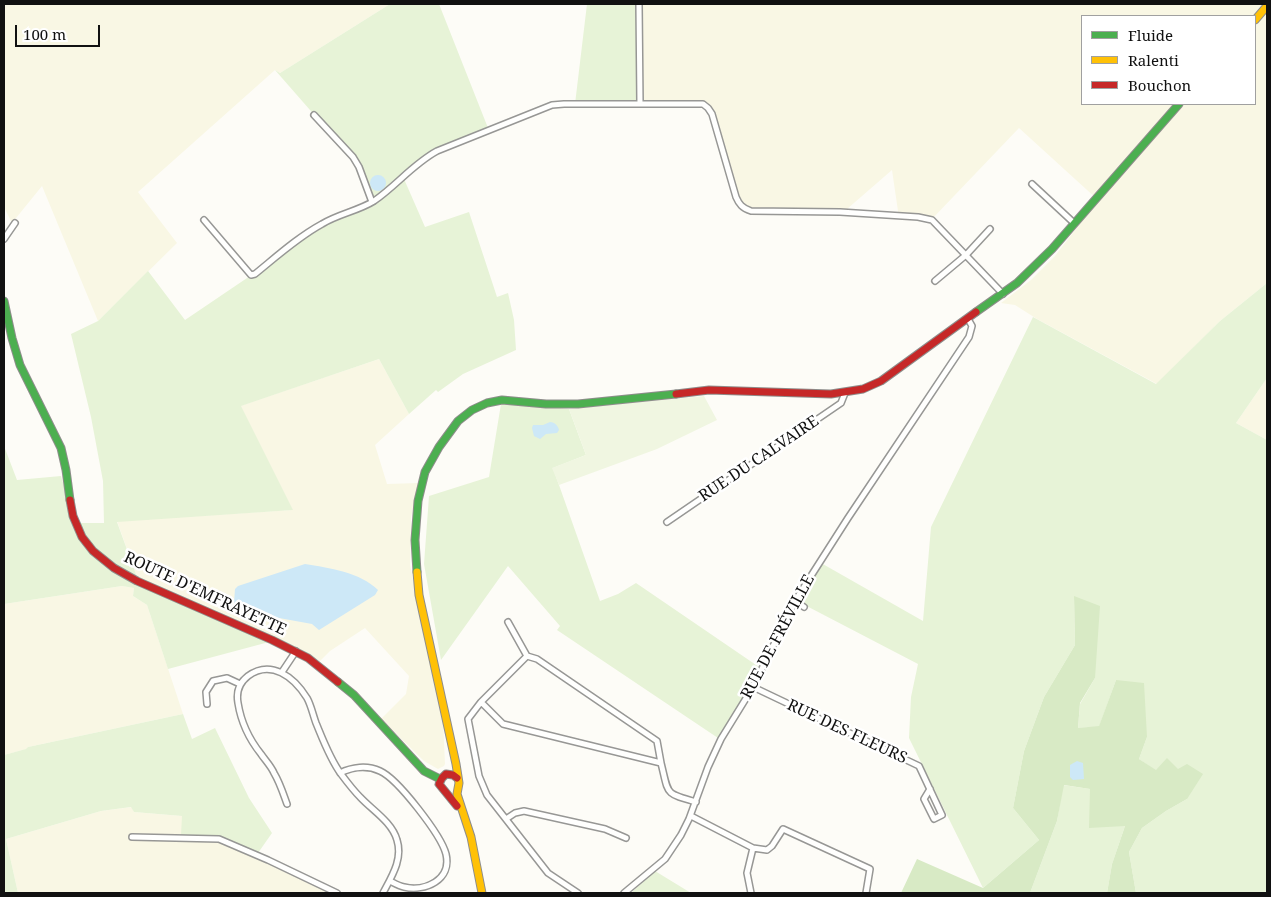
<!DOCTYPE html>
<meta charset="utf-8">
<style>
body{margin:0}
#map{position:relative;width:1271px;height:897px;overflow:hidden;background:#fdfcf7;font-family:"Noto Serif",serif}
canvas{display:block}
.frame{position:absolute;inset:0;border:5px solid #111;pointer-events:none}
.legend{position:absolute;left:1081px;top:15px;width:175px;height:90px;box-sizing:border-box;background:#fff;border:1px solid #a0a0a0;margin:0;padding:6px 9px;list-style:none;font-size:15px;color:#111}
.legend li{display:flex;align-items:center;gap:10px;height:25px}
.legend b{width:25px;border:1px solid #a0a0a0}
.scale{position:absolute;left:15px;top:25px;width:85px;height:22px;box-sizing:border-box;border:2px solid #111;border-top:0;padding-left:6px;font-size:15px;line-height:18px;white-space:nowrap;color:#111;-webkit-text-stroke:4px #fff;paint-order:stroke}
</style>
<div id="map">
<canvas width="1271" height="897"></canvas>
<div class="frame"></div>
<ul class="legend">
<li><b style="height:6px;background:#4caf50"></b>Fluide</li>
<li><b style="height:6px;background:#ffc107"></b>Ralenti</li>
<li><b style="height:6px;background:#c62828"></b>Bouchon</li>
</ul>
<div class="scale">100 m</div>
</div>
<script>
const c = document.querySelector('canvas').getContext('2d');
c.lineJoin = 'round';
function fill(path, color) { c.fillStyle = color; c.fill(path, 'evenodd'); }
function strokePath(path, color, width, dash) { c.strokeStyle = color; c.lineWidth = width; c.lineCap = dash ? 'butt' : 'round'; c.setLineDash(dash || []); c.stroke(path); }
function drawText(font, color, halo, rows, align = 'center') {
  c.font = font + ' "Noto Serif",serif'; c.lineWidth = 5; c.setLineDash([]); c.textBaseline = 'middle'; c.strokeStyle = halo; c.fillStyle = color; for (const [text, x, y, turn = 0] of rows) {
    c.save(); c.translate(x, y); c.rotate((+turn || 0) * Math.PI / 180); c.textAlign = isNaN(turn) ? turn : align; if (halo) c.strokeText(text, 0, 0); c.fillText(text, 0, 0); c.restore();
  }
}
fill(new Path2D(`
 M4 4H390L280 73 275 70 138 192 177 243 98 321 42 186 12 223 4 207Z
 M636 4H1267V283L1220 321 1157 384 1037 319 1015 305 1001 303 1031 280 1055 256 1098 200 1019 128 932 219 899 218 892 170 839 216 751 212 740 208 734 198 710 116 705 108 701 107 638 106ZM1082 16H1255V104H1082Z
 M379 359 409 414 375 445 387 484 418 483 411 517 410 565 443 720 445 764 444 766 438 769 424 761 381 719 406 694 409 676 365 628 330 651 320 661 276 639 137 577 117 521 292 510 240 406Z
 M1267 378V440L1236 423Z
 M122 586 134 588 133 596 147 605 183 714 28 747 27 749 4 755V604Z
 M132 807 134 812 182 816 219 838 333 893H18L6 839 101 811Z`), '#f9f7e4');
fill(new Path2D(`
 M390 4H439L488 128 434 154 404 179 425 227 469 212 497 297 508 293 514 320 516 350 463 374 438 392 436 390 409 414 379 359 241 406 293 510 117 522 137 577V582L269 642 168 669 147 605 133 596 134 588 122 586 4 604V446L17 480 61 476 75 523H104L103 481 91 417 71 334 98 321 148 271 185 320 250 276 298 238 369 201 356 166 352 158 275 70 280 73Z
 M587 4H636L638 106 575 104Z
 M1267 283V378L1236 423 1267 440V893H1136L1129 852 1142 828 1166 811 1187 799 1179 769 1156 771 1139 759 1147 737 1116 680 1099 727 1078 728 1080 704 1095 678 1074 597 1075 645 1044 697 1024 751 1013 808 1039 840 983 888 909 738 911 697 918 664 797 601 821 563 923 621 931 527 1033 317 1156 384 1220 321Z
 M509 402 569 409 586 455 553 468 600 601 618 594 636 583 759 667 748 689 718 738 557 630 560 626 508 566 441 660 424 564 429 496 489 477 501 404Z
 M183 714 192 739 215 728 249 798 272 833 258 853 219 838 181 835 182 816 134 812 131 807 101 811 6 839 18 893H4V755L26 749 28 747Z
 M1063 785 1090 789 1125 826 1112 864 1107 893H1030L1057 821Z
 M655 871 691 893H631Z`), '#e7f3d7');
fill(new Path2D(`
 M1074 596 1100 606 1095 678 1080 703 1078 728 1099 726 1116 680 1144 683 1147 737 1139 759 1156 770 1167 758 1178 769 1187 764 1203 774 1187 799 1166 811 1142 828 1129 852 1136 893H1107L1112 864 1125 826 1089 828 1090 789 1064 785 1057 821 1030 893H901L917 859 983 888 1039 840 1013 808 1024 751 1044 697 1075 645Z`), '#d8eac5');
fill(new Path2D(`
 M704 396 717 420 657 449 559 485 552 468 586 455 569 409Z`), '#f0f6e1');
fill(new Path2D(`
 M370 183a8 8 0 1 1 16 0a8 8 0 1 1-16 0Z
 M550 422C555 422 558 426 559 430L557 433 546 434 540 439 534 436 532 428 533 425H543Z
 M305 564C329 568 360 572 378 590L375 595 319 630 312 624 246 612 234 603 235 589 238 586Z
 M1077 761 1083 763 1084 779 1073 780 1070 777V765Z`), '#cde8f7');
const street = new Path2D(`
 M639 4 640 104
 M314 115 353 157 359 167 372 202
 M1032 184 1074 223
 M204 220 251 275 255 274C276 257 298 237 322 224 338 214 358 211 374 201 396 186 413 164 437 151L552 105 564 104H703L708 108 712 114 736 197C739 204 742 208 751 211L840 212 918 217 932 220 1003 294
 M4 239 15 223
 M935 281 966 255 990 229
 M667 522 841 403 845 393
 M795 601 804 607
 M508 622 527 656 481 702 468 719 479 776 487 795 548 873 578 893
 M527 656 537 659 657 741 661 763
 M282 672 296 651
 M753 687 919 766 942 815 934 819 924 799 930 789
 M481 702 503 724 661 763C669 795 664 793 696 802
 M207 704 206 692 213 681 227 678 240 684
 M340 773C352 767 367 765 380 771 398 779 441 835 446 854 452 880 425 892 404 887 399 886 394 883 390 881
 M287 804C283 793 280 783 274 773 271 766 265 760 261 754 249 739 241 722 238 703 236 692 239 683 248 676 271 659 294 677 307 698 311 705 313 715 316 723 323 740 330 759 341 774 347 782 353 790 360 797 372 810 392 822 397 840 403 859 392 876 383 893
 M691 816 753 848 767 850 772 846 783 829 870 869 866 893
 M506 819 515 813 524 811 605 829 626 838
 M132 837 219 839 268 860 337 893
 M624 893 665 859 681 835 689 819 708 767 721 739 753 687 795 601 848 518 969 337 972 326 968 319
 M751 893 747 873 753 848`);
const fast = new Path2D(`
 M4 301 12 338 20 365 61 448 66 470 70 500
 M976 312 1017 283 1052 249 1179 104
 M417 572 415 540 418 501 425 472 439 447 458 421 472 410 487 403 502 400 546 404H578L676 394
 M338 682 354 695 424 771 440 779`);
const slow = new Path2D(`
 M1255 20 1267 6
 M417 572 419 595 456 764 459 783 457 794 471 837 482 893`);
const jam = new Path2D(`
 M676 394 709 390 831 394 863 389 881 381 976 312
 M70 500 73 516 82 537 93 551 114 568 137 581 272 640 308 658 338 682
 M457 778 453 775 446 774 442 778 439 784 457 806`);
strokePath(street, '#979795', 8);
strokePath(fast, '#8e8d8b', 9);
strokePath(slow, '#8e8d8b', 9);
strokePath(jam, '#8e8d8b', 9);
strokePath(street, '#fffffe', 5);
strokePath(fast, '#4caf50', 7);
strokePath(slow, '#ffc107', 7);
strokePath(jam, '#c62828', 7);
drawText('16px', '#111', '#fff', [
 ["RUE DU CALVAIRE",759,459,-34],
 ["ROUTE D'EMFRAYETTE",205,594,25],
 ["RUE DE FRÉVILLE",778,637,-62],
 ["RUE DES FLEURS",847,732,25]
]);
</script>
